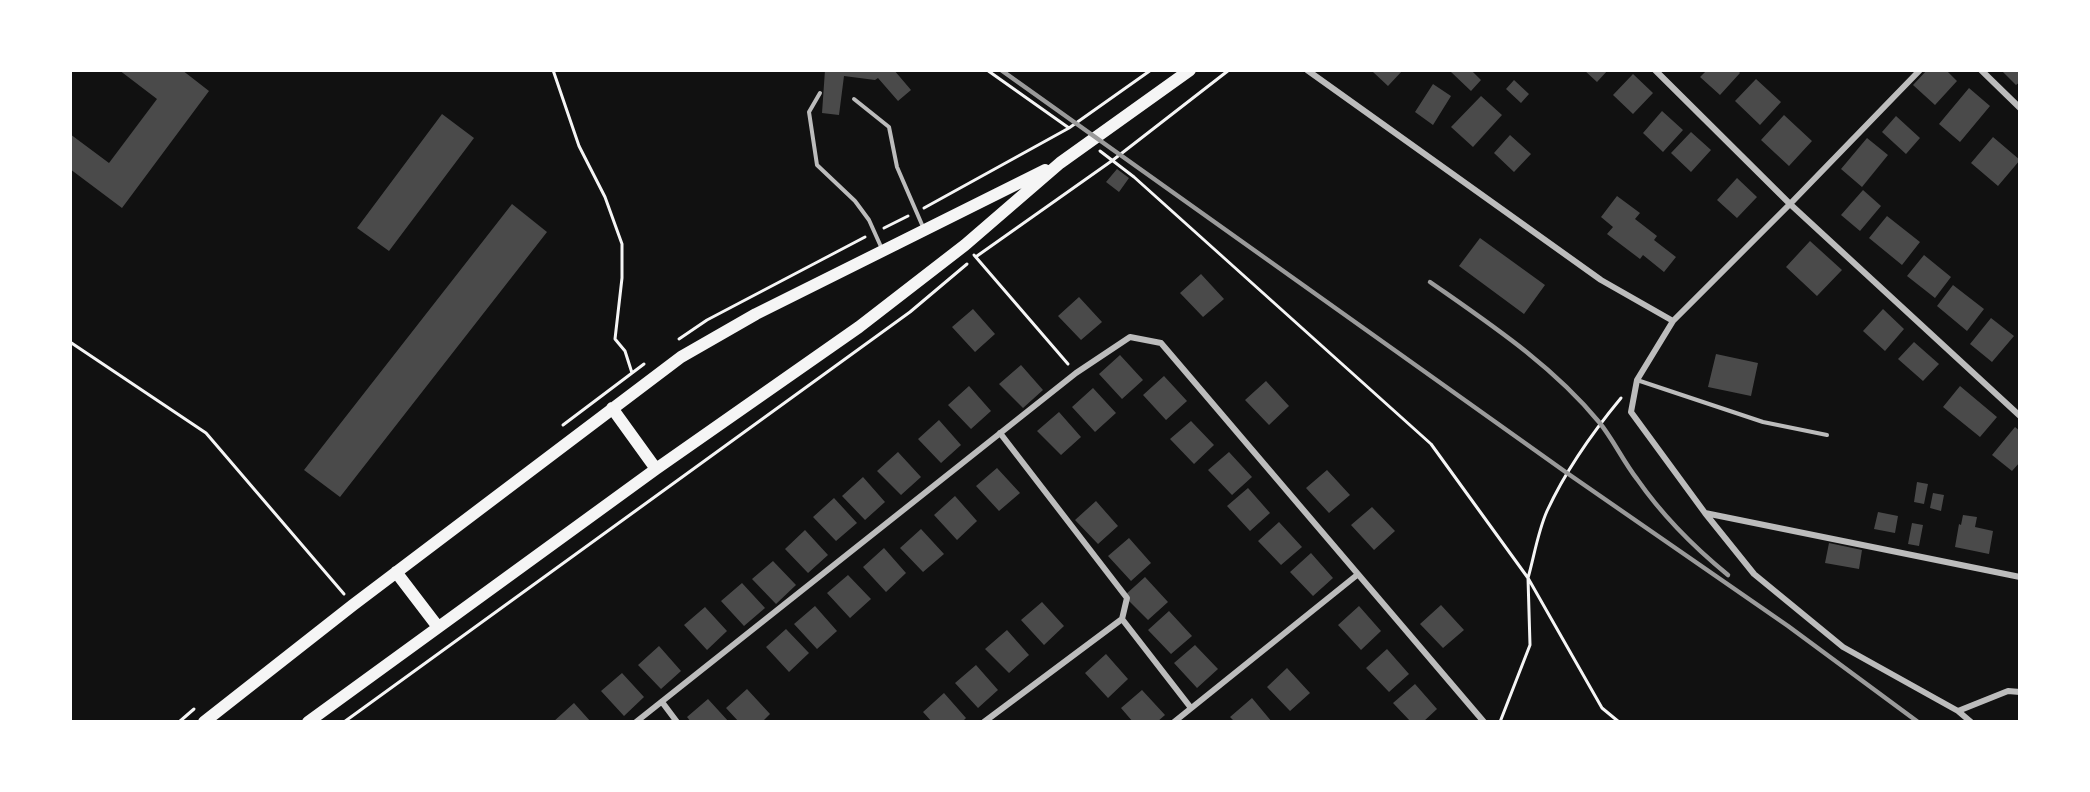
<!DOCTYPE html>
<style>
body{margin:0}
#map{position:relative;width:2090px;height:792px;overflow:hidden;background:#111;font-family:"Exo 2",sans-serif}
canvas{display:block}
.frame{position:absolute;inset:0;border:72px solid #fff;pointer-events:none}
</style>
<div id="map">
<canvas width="2090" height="792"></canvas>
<div class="frame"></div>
</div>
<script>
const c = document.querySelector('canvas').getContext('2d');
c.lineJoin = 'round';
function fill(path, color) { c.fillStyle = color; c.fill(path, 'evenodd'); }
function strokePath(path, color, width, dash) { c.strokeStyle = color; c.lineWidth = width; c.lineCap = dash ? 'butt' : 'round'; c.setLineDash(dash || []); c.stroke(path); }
fill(new Path2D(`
 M119 70H182L209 91 122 208 70 169V134L109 163 157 99Z
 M825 70 869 72 894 70 911 90 898 101 878 78 875 80 844 76 839 115 822 113Z
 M1374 70H1403L1388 86 1373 72Z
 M1453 70H1471L1481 80 1471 91 1451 72Z
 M1584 70H1608L1597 82Z
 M1707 70H1738L1740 73 1720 95 1700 77Z
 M1927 70H1946L1957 81 1935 105 1913 85Z
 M2001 70H2020V82L2016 85Z
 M1633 74 1653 93 1633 114 1613 95Z
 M1756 79 1781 102 1760 125 1735 101Z
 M1514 80 1529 94 1521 103 1506 89Z
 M1433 84 1451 96 1433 125 1415 112Z
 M1969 88 1990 106 1960 142 1939 124Z
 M1481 96 1502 115 1473 147 1451 127Z
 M1662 111 1683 130 1663 152 1643 133Z
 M442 114 474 138 389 251 357 228Z
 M1784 115 1812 141 1789 166 1761 140Z
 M1896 116 1920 138 1906 154 1882 132Z
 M1691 132 1711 150 1691 172 1671 153Z
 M1510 135 1531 154 1514 172 1494 153Z
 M1993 137 2020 160 1998 186 1971 163Z
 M1867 138 1888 155 1862 187 1841 169Z
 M1117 169 1129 178 1119 192 1106 182Z
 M1737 178 1757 197 1737 218 1717 200Z
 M1863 190 1881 206 1860 231 1841 215Z
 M1617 196 1640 213 1635 219 1657 236 1654 240 1676 257 1664 272 1643 255 1640 259 1607 234 1613 227 1601 217Z
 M512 204 547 232 340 497 304 470Z
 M1887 216 1920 242 1902 265 1869 238Z
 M1480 238 1545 285 1524 314 1459 266Z
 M1810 241 1842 270 1817 296 1786 267Z
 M1924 255 1951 277 1935 298 1907 276Z
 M1201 274 1224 299 1203 317 1180 293Z
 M1953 285 1984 309 1967 331 1937 306Z
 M1079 297 1102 322 1081 340 1058 316Z
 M973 309 995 334 975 352 952 327Z
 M1883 309 1904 329 1885 351 1863 331Z
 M1991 318 2014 336 1992 362 1970 344Z
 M1914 342 1939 364 1923 381 1898 359Z
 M1716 354 1758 363 1751 396 1708 387Z
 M1120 355 1143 380 1122 399 1099 374Z
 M1021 365 1043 390 1023 408 999 384Z
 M1164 376 1187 401 1166 420 1143 395Z
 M1266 381 1289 406 1269 425 1245 400Z
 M969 386 991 411 971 429 948 405Z
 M1960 386 1997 417 1980 437 1943 407Z
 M1093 388 1116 413 1095 432 1072 407Z
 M1059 412 1081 437 1061 455 1037 431Z
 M939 420 961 445 941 463 918 439Z
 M1191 421 1214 445 1194 464 1170 439Z
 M2015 427 2020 431V462L2012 471 1992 455Z
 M898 452 921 477 901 495 877 471Z
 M1229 452 1252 477 1232 495 1208 470Z
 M997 468 1020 493 999 511 976 486Z
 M1327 470 1350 495 1329 513 1306 488Z
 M863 477 885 502 865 520 842 496Z
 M1917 482 1928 484 1924 504 1914 502Z
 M1248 488 1270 513 1250 531 1227 506Z
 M1933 493 1944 495 1941 511 1930 508Z
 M955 496 977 521 957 540 934 515Z
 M834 498 857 523 836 541 813 517Z
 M1096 501 1118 526 1098 544 1075 520Z
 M1372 507 1395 531 1374 550 1351 525Z
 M1878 512 1898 516 1895 533 1874 529Z
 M1963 515 1977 517 1975 527 1993 531 1989 554 1955 547 1959 524 1961 525Z
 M1279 522 1302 547 1281 565 1258 541Z
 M1912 523 1923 525 1919 546 1908 544Z
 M921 529 944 554 923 572 900 548Z
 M805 530 828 555 808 573 785 549Z
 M1129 538 1151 563 1131 581 1108 556Z
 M1829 543 1862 550 1859 569 1825 563Z
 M884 548 906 573 886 592 863 567Z
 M1311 553 1333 578 1313 596 1290 572Z
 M773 561 796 585 776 604 752 579Z
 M848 575 871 599 850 618 827 593Z
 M1145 577 1168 602 1148 620 1124 596Z
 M742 583 765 608 744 626 721 601Z
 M1042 602 1064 626 1044 645 1021 620Z
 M1441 605 1464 630 1443 648 1420 624Z
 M815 606 837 631 817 649 794 624Z
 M1359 606 1381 631 1361 650 1338 625Z
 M705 607 727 631 707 650 684 625Z
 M1169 611 1192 636 1171 654 1148 630Z
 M786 629 809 653 789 672 766 647Z
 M1007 630 1029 655 1009 673 985 649Z
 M1195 645 1218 669 1197 688 1174 663Z
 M659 646 681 671 661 689 638 665Z
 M1387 649 1409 674 1389 692 1366 668Z
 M1106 654 1128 679 1108 698 1085 673Z
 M976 665 998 690 978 708 955 683Z
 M1287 668 1310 693 1290 711 1267 687Z
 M622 673 644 697 624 716 601 691Z
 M1415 684 1437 709 1423 722H1411L1393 703Z
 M747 689 770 714 762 722H739L726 708Z
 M1142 690 1165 715 1157 722H1133L1121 708Z
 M944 693 966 718 962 722H932L923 712Z
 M1252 698 1272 722H1235L1230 717Z
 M708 699 729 722H691L687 717Z
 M574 703 591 722H553Z`), '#4a4a4a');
strokePath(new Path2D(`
 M553 70 579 146 605 197 622 244V278L615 339 625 351 632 373
 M987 70 1069 128
 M1100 151 1134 177 1431 444 1528 578 1530 645 1500 722
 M924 208 1069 128 1151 70
 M884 228 908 216
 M974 255 1068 364
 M977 256 1113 160 1229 70
 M679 339 707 320 865 237
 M70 342 206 433 344 594
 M563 425 644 364
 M179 722 194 709
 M344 722 910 312 967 264
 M1619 722 1602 708 1528 578C1534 557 1538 531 1547 511 1566 470 1592 433 1621 398`), '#f5f5f5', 3);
strokePath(new Path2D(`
 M820 93 809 112 817 165 855 201 869 220 882 249
 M854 99 889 127 897 167 923 227
 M1637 380 1763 422 1827 435`), '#bcbcbc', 4);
strokePath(new Path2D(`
 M1307 70 1601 280 1673 321
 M1655 70 1790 204 2020 416
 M1920 70 1790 204 1673 321 1637 380 1631 412 1705 513 2020 577
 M1981 70 2020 108
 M1000 433 1127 598 1122 619
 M1705 513 1754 574 1843 647 1958 711 2008 691 2020 692
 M662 702 677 722
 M1958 711 1971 722
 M636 722 1076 373 1130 337 1161 343 1484 722
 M984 722 1122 619 1191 708
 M1174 722 1357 575`), '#bcbcbc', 6);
strokePath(new Path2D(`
 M612 408 656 469
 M396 572 438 627
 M204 722 353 605 681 357 756 314 1045 170
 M308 722 656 469 859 327 965 245 1060 163 1190 70`), '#f5f5f5', 12);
strokePath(new Path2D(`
 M1001 70 1567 473 1788 626 1918 722
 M1430 282C1490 324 1552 365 1599 422 1613 439 1623 461 1637 479 1662 515 1695 548 1728 575`), '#9a9a9a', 4.5);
</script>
